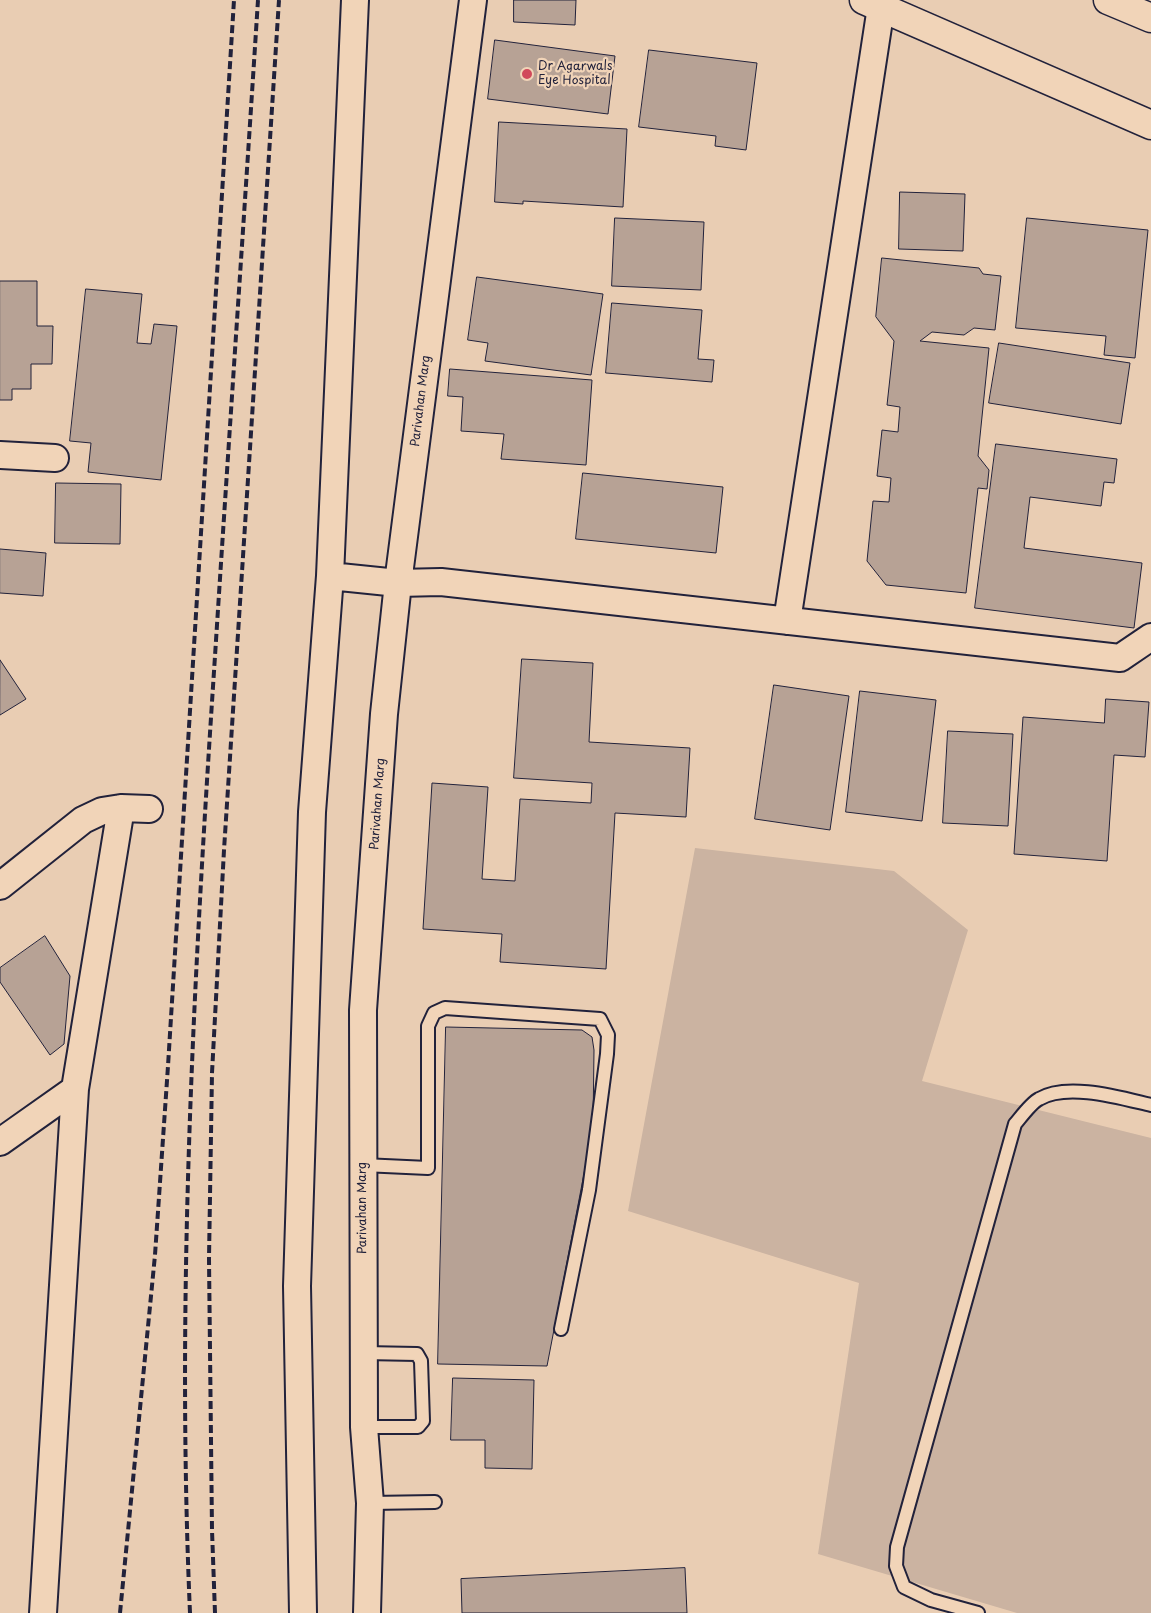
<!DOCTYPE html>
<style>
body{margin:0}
canvas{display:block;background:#e9cdb3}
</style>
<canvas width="1151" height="1613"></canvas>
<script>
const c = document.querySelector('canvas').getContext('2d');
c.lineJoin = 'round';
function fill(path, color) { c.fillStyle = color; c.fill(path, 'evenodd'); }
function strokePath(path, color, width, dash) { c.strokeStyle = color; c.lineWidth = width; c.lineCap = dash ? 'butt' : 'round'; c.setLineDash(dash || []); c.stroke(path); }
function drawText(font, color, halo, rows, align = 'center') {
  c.font = font + ' "Playpen Sans",sans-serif'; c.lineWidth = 4.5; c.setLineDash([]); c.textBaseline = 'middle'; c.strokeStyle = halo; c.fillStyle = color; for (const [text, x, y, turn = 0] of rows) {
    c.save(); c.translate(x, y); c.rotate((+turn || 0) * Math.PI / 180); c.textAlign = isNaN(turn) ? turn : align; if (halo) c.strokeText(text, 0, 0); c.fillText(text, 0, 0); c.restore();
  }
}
fill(new Path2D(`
 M695 848 894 871 968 930 922 1081 1151 1138V1613H1017L818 1554 859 1283 628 1211Z`), '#cbb3a1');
const building = new Path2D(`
 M514 0H576L575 25 514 22Z
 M495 40 615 56 608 114 488 99Z
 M649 50 757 63 746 150 715 146 716 136 639 127Z
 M499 122 627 129 623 207 523 201V204L495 202Z
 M900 192 965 194 963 251 899 249Z
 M615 218 704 222 701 290 612 286Z
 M1027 218 1148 230 1135 358 1104 355 1106 336 1016 328Z
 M882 258 979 268 983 274 1001 276 995 330 974 328 964 335 932 332 920 341 989 348 978 456 989 470 987 489 978 488 966 593 886 585 867 561 873 501 889 502 891 478 877 476 882 430 898 432 900 407 887 405 894 341 876 317Z
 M477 277 603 294 591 375 485 361 488 343 468 340Z
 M0 281H37V326H53L52 364H31V389H12V400H0Z
 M86 289 142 294 137 343 151 344 154 324 177 326 161 480 88 472 91 443 70 441Z
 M612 303 702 310 698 359 714 360 712 382 606 373Z
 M999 343 1130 363 1121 424 989 403Z
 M450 369 592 380 586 465 501 459 504 434 461 431 463 397 448 396Z
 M996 444 1117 459 1114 483 1104 482 1101 506 1030 497 1024 548 1142 563 1134 628 975 608Z
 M583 473 723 487 716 553 576 539Z
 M56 483 121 484 120 544 55 543Z
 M0 549 46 553 43 596 0 593Z
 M522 659 593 663 589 742 690 748 686 817 615 813 606 969 500 962 502 934 423 929 432 783 488 787 482 879 515 881 520 799 591 803 592 783 514 778Z
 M0 660 26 699 0 715Z
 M774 685 849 696 830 830 755 819Z
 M860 691 936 700 922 821 846 812Z
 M1106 699 1149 702 1145 757 1114 755 1107 861 1014 854 1023 717 1104 723Z
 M948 731 1013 734 1008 826 943 823Z
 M45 936 70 976 64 1044 50 1055 0 982V968Z
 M446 1027 582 1030 592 1037 594 1050 593 1127 547 1366 438 1364Z
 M453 1378 534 1380 532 1469 485 1468V1440H451Z
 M685 1568 687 1613H462L461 1579Z`);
fill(building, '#b7a295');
strokePath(building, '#22223b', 1);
const service = new Path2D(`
 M363 1165 428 1168V1026L434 1013 445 1008 600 1019 608 1035 607 1054 589 1190 561 1329
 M364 1353 417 1354 421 1361 423 1421 418 1427H364
 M370 1503 435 1502
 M978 1613 931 1600 904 1587 896 1566 897 1547 1015 1124C1021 1117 1031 1103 1039 1099 1067 1082 1121 1098 1151 1105`);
const minor = new Path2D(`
 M0 455 55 458
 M330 576 398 583 441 582 1120 658 1151 637
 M787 621 881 7 884 0
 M0 886 83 820 102 811 121 808 149 809
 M0 1142 75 1089
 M43 1613 75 1089 121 808
 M303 1613 297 1286 312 812 330 576 355 0
 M367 1613 370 1503 364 1427 363 1010 384 714 398 583 473 0`);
const tertiary = new Path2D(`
 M864 0 1151 125
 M1108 0 1151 18`);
strokePath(service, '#22223b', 16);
strokePath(minor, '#22223b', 30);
strokePath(tertiary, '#22223b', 31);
strokePath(service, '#f1d4b8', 12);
strokePath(minor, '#f1d4b8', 26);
strokePath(tertiary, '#f1d4b8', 28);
strokePath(new Path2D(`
 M120 1613 155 1255 168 1066 234 0
 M190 1613C176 1294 194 975 215 656 229 437 244 219 258 0
 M215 1613 212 1530 209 1259 212 1073 224 850 279 0`), '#22223b', 4, [8, 4]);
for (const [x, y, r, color] of [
 [527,74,6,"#d1495b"]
]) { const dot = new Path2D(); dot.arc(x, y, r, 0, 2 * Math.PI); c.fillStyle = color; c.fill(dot); strokePath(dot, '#f1d4b8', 2); }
drawText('12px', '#22223b', '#f1d4b8', [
 ["Dr Agarwals",538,67],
 ["Eye Hospital",538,81]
], 'left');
drawText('12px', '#22223b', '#f1d4b8', [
 ["Parivahan Marg",421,401,-83],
 ["Parivahan Marg",378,804,-86],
 ["Parivahan Marg",363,1208,-90]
]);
</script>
